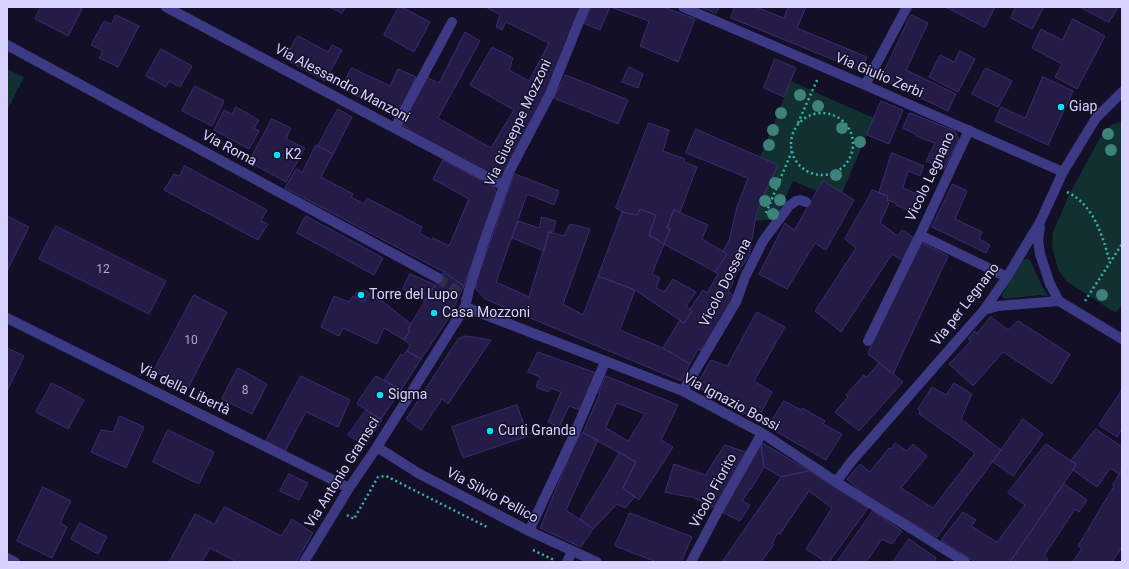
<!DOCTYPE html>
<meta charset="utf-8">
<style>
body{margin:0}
#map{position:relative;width:1129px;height:569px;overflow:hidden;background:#130f26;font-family:Roboto,sans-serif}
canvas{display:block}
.frame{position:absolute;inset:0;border:8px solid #d9d4ff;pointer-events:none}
</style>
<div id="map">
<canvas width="1129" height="569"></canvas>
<div class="frame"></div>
</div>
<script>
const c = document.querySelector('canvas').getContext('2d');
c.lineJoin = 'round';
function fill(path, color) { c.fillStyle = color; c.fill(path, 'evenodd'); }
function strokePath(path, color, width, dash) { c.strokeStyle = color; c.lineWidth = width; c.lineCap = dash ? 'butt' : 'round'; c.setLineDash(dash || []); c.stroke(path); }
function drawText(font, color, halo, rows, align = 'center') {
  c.font = font + ' Roboto,sans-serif'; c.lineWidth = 3; c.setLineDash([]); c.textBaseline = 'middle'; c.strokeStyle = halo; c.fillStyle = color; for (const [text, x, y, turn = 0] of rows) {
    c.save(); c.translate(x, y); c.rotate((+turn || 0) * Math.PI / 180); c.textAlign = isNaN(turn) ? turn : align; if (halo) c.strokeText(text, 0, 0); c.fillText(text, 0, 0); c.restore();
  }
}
fill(new Path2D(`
 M7 69 24 77 7 111Z
 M791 81 835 101 874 118 842 193 823 182 817 191 793 181 775 219 755 221 764 194 760 157Z
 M1122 121V304L1116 313 1066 281 1058 269 1052 247 1053 232 1070 193 1101 136 1111 125Z
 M1024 259H1028L1030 260 1042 286 1048 296 1040 295 1004 299 1002 296 1003 293Z`), '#12302f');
const building = new Path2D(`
 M41 7H78L82 9 68 36 35 19Z
 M330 7H345L342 13Z
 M399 7H402L430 22 414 52 384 35Z
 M486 7H578L580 8 546 94 501 179 409 131 410 129 402 125 426 77 439 83 465 32 480 41 438 118 491 148 514 110 470 85 492 47 513 58 509 70 529 81 549 43 506 22 502 30 496 27 500 15Z
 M591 7H664L695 19 678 62 640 46 649 21 610 7 600 30 585 24Z
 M701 7H719L716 13Z
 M735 7H756L784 18 788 7H806L797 28 867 57 861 71 731 18Z
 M946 7H995L985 27Z
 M1016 7H1044L1032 29 1011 18Z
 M1080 7H1118L1109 22Z
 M116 15 139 26 118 67 99 58 103 51 91 45 104 21 111 24Z
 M911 15 928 23 906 70 956 94 948 111 881 79Z
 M1073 19 1105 36 1077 89 1055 77 1062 64 1032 48 1041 29 1062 40Z
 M298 36 328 52 332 45 342 50 325 81 285 59Z
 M161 49 192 66 180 87 169 81 166 87 146 76Z
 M960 51 975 59 958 92 929 77 940 55 954 62Z
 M775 59 796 68 784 97 764 88Z
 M629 67 643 74 638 88 622 82Z
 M352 68 390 86 398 69 416 77 397 116 341 88Z
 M986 68 1012 81 998 107 972 94Z
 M566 75 628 100 618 124 554 98Z
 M1043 77 1073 91 1048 145 995 121 1001 107 1025 118Z
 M195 86 224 101 212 126 182 111Z
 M881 101 903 110 889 144 867 135Z
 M236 107 259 120 254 128 259 131 249 149 214 130 224 110 232 114Z
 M338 109 352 117 333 154 318 146Z
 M910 113 955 131 959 140 944 169 926 161 935 143 916 136 917 135 903 128Z
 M272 119 291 128 286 139 305 148 286 182 249 162Z
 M649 123 669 130 663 151 685 159 684 162 697 167 680 212 674 210 667 228 670 229 664 244 649 235 656 215 640 209 637 215 622 212 616 208Z
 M696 129 778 165 764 194 756 216 749 256 732 280 734 281 728 291 734 296 701 351 698 349 690 364 663 348 679 321 684 323 692 311 690 309 703 290 707 293 718 274 715 272 727 254 723 251 729 241 737 207 748 178 686 153Z
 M316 145 333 154 321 177 353 194 351 197 364 204 367 198 422 227 419 233 432 240 433 238 449 246 469 199 433 179 443 160 494 187 497 194 464 286 444 272 285 188 296 169 302 172Z
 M892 153 924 166 920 176 908 171 903 188 920 195 913 212 896 205V203L887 200 888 196 879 193Z
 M185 166 267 210 261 221 268 224 258 240 164 190 174 174 179 176Z
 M515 174 559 191 554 205 527 194 496 282 529 297 549 232 564 236 570 224 590 229 563 304 583 315 598 276 635 290 620 330 663 348 690 364 681 381 485 299 476 289V282Z
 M823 181 854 200 826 250 815 243 787 289 759 274 785 223 794 230Z
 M953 184 967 191 955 219 982 232 979 239 990 245 986 253 932 227Z
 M873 190 888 196 887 201 889 203 880 223 898 236 902 230 914 238 904 261 892 254 841 332 815 311 856 248 845 239Z
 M640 209 656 215 649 235 664 244 652 274 660 278 656 288 664 292 673 279 696 292 686 306 692 311 684 323 635 290 598 276 622 212 637 215Z
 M674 210 708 225 702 239 727 254 715 272 664 244 670 229 667 228Z
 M7 216 29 227 7 271Z
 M306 216 383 258 374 275 297 233Z
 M542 217 556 221 553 232H549L544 251 512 238 518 221 539 228Z
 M56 226 166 281 149 314 39 259Z
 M921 242 948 256 893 374 868 354Z
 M444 272 464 286 448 319 421 359 407 351 410 345 404 340 410 330 408 329Z
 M410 274 435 285 424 301 403 289Z
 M363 290 367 291 369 294 363 302 355 296 357 292Z
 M371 292 411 324 408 329 410 330 404 340 384 328 377 344 343 328 339 336 321 327 334 296 349 302 353 296 363 302Z
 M194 295 227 312 188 388 154 371Z
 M757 312 785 327 754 381 772 392 757 420 696 386 711 360 727 366Z
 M991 317 1008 330 1018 321 1070 354 1052 384 1003 352 973 386 949 364 971 341 968 339 975 331 977 333Z
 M466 336 491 340 448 404 442 399 421 430 406 419 458 339Z
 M7 348 24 356 8 389H7Z
 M407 351 421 359 401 390 384 380 401 354 403 356Z
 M538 352 596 373 580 410 569 406 559 427 548 422 561 392 551 388 548 392 536 387 540 377 528 372Z
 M880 363 903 382 859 431 835 412 848 397 846 395 864 375 866 377Z
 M238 368 267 384 252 414 222 399Z
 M301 376 350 400 338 427 306 412 285 451 266 441Z
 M376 376 401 390 381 419 357 404Z
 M606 376 678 405 661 440 673 447 639 500 623 488 636 462 583 433 600 393H599ZM617 403 645 414 628 441 606 428Z
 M52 383 84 400 68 429 36 412Z
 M954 383 972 394 961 419 1001 450 937 537 869 499 847 479 860 464 870 472 889 448 891 449 895 443 907 451 913 444 927 456 901 488 933 508 975 453 919 414 920 411 918 409 932 387 946 395Z
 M1122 390V429L1117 437 1099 425Z
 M784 401 801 410 802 408 825 421 823 424 842 434 826 460 768 427Z
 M517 405 528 436 463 458 452 427Z
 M366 410 382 420 365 446 348 435Z
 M120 416 144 427 126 468 91 452 101 430 113 432Z
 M1023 419 1043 434 1013 476 993 462Z
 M1096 429 1122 447V470L1119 474 1110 468 1097 487 1073 470 1076 464 1071 461Z
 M168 430 214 452 199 484 153 462Z
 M583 433 598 440 566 510 593 529 581 547 540 528 577 438Z
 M761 442 764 467 751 489H750L742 501 750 505 740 521 722 512Z
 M761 442 809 471 781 477 764 467Z
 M1046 444 1076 464 1073 470 1010 562H975L941 540 963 512 976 520 971 526 997 542 1025 505 1008 493Z
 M725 445 748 453 720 504 713 507 690 496 689 497 665 492 674 464 705 475Z
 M620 453 636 462 623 488 635 497 625 508 617 504 593 529 580 519Z
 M1122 470V547L1112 562H1073L1082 548 1078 546 1114 486 1113 485Z
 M809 471 868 508 829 562H826L806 549 832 508 809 491 780 534 778 533 772 543 774 544 761 562H722L781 477Z
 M289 474 308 483 299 500 280 491Z
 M1064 484 1087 500 1079 512 1075 509 1044 556 1048 559 1046 562H1010Z
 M43 487 71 501 60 523 67 527 52 558 17 541Z
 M225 507 281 536 292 519 313 533 296 562H237L210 548 202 562H169L195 514 214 524Z
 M873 511 902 531 892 544 882 539 866 562H837Z
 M630 513 692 537 681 562H657L615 546Z
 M80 523 107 537 98 554 71 539Z
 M909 539 936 558 934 562H893Z`);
fill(building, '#241b47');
strokePath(building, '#3b2d73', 1);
strokePath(new Path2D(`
 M438 278 468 298`), '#312d47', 10, [10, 5]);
strokePath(new Path2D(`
 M791 144a31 31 0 1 1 62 0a31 31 0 1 1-62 0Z
 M798 123 818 78
 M1067 192C1094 205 1102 235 1110 262
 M766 213 792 151
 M1085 301 1122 244
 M347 515 354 519 378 477 386 476 489 528
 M533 550 554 560`), '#2fb8b0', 2.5, [2, 3]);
strokePath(new Path2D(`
 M166 7 504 186
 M683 7 865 85 1063 172
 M7 45 438 278
 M865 85 907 7
 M395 128 452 22
 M969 130 920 235 1007 277
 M1040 227 1038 240 1040 254 1050 284 1059 301 1122 339
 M465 307 683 391 762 433 841 485 965 562
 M984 310 998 306 1059 301
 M7 318 349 488
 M868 341 920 235
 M683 391 736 302 745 277 763 241 789 206 796 201 800 200 806 202
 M377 447 418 473 529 531 597 562
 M836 482 851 462 984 310 1007 277 1040 222 1063 172 1096 118 1122 92
 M529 531 574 435 605 362
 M7 558 15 562
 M304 562 349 488 377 447 465 307 469 290 484 242 509 172 550 94 585 7
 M567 562 572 551
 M691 562 719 509 762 433`), '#3d3a85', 10);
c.fillStyle = '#3d827b';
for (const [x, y] of [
 [800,95],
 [818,106],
 [781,113],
 [842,128],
 [773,130],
 [1108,134],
 [860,142],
 [769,145],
 [1111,150],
 [836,175],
 [775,183],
 [780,200],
 [765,201],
 [773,214],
 [1102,295]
]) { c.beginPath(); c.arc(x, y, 6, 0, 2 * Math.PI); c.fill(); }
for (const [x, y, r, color] of [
 [1061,107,4,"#00e5ff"],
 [277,155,4,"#00e5ff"],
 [361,295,4,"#00e5ff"],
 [434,313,4,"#00e5ff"],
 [380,395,4,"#00e5ff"],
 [490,431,4,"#00e5ff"]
]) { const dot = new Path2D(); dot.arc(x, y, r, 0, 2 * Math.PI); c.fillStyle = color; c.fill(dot); strokePath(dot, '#130f26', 1.5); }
drawText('12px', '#aca6d1', null, [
 ["12",103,270],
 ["10",191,341],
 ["8",245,391]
]);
drawText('14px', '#d9d4ff', '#130f26', [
 ["Via Giulio Zerbi",879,76,23],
 ["Via Alessandro Manzoni",342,84,28],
 ["Via Giuseppe Mozzoni",519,123,-65],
 ["Via Roma",229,149,28],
 ["Vicolo Legnano",931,177,-65],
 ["Vicolo Dossena",726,283,-63],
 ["Via per Legnano",966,305,-52],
 ["Via della Libertà",184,390,26],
 ["Via Ignazio Bossi",731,403,28],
 ["Via Antonio Gramsci",343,473,-58],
 ["Vicolo Fiorito",714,491,-61],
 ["Via Silvio Pellico",492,496,28]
]);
drawText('14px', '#d9d4ff', '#130f26', [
 ["Giap",1069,107],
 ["K2",285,155],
 ["Torre del Lupo",369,295],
 ["Casa Mozzoni",442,313],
 ["Sigma",388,395],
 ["Curti Granda",498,431]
], 'left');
</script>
